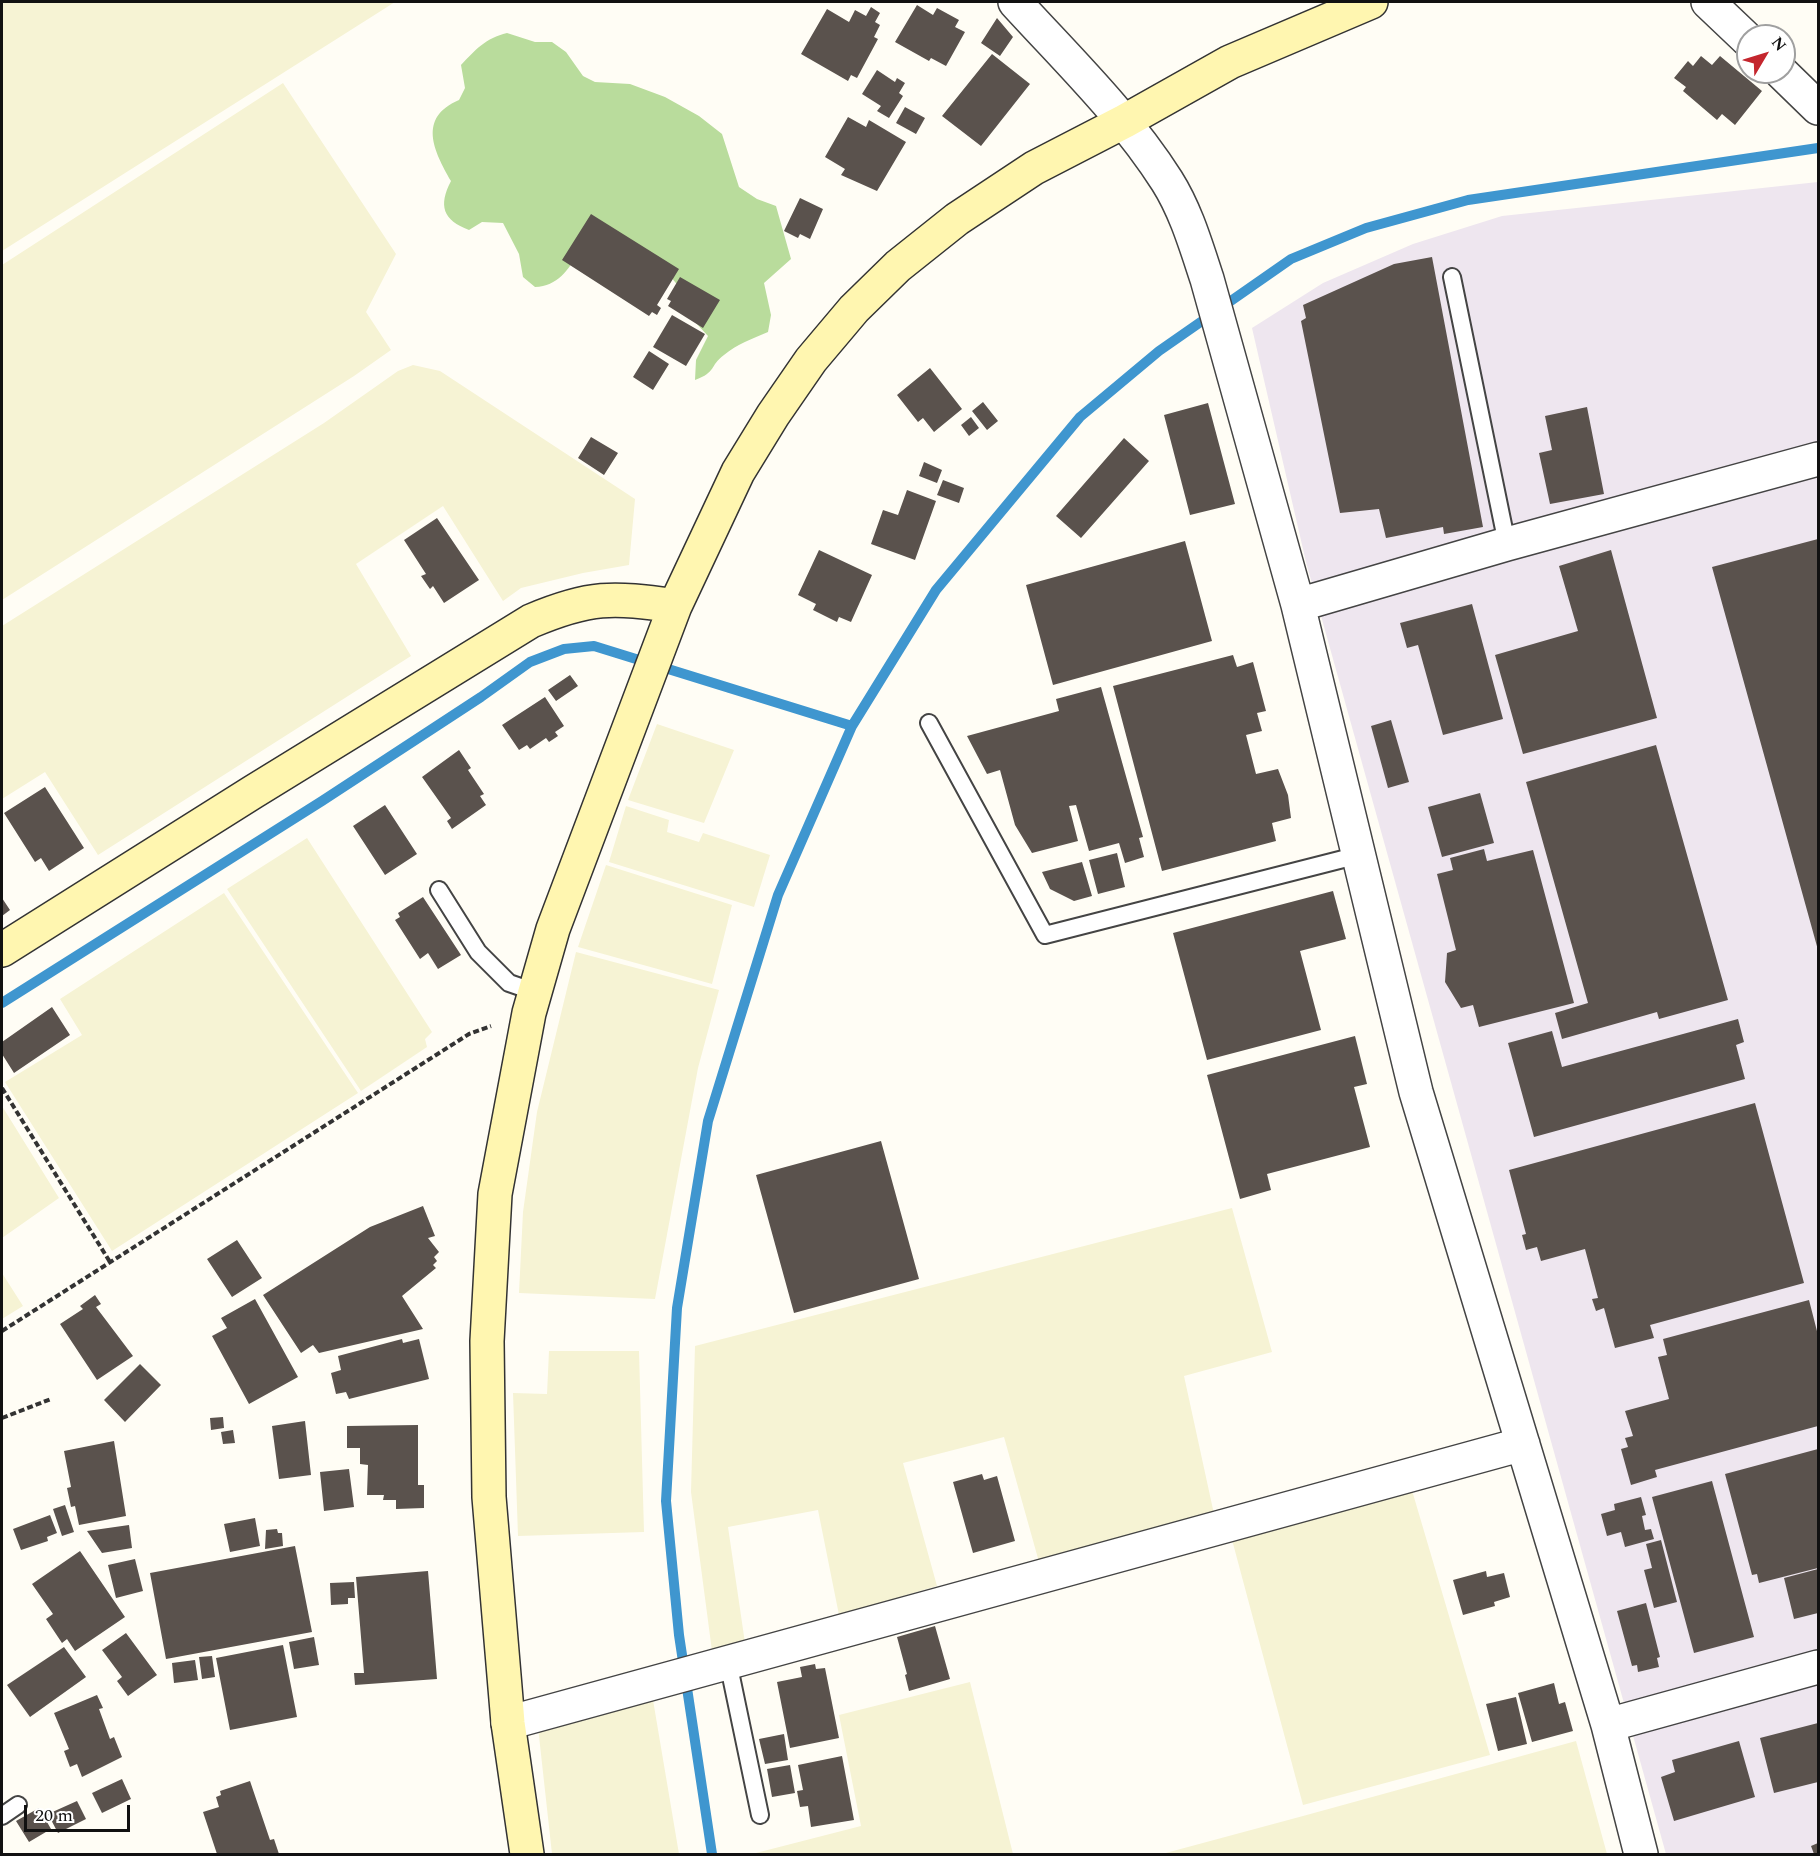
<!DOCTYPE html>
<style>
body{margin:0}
#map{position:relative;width:1820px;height:1856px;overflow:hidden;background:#fffdf5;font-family:Spectral,serif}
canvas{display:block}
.frame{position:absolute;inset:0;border:3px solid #111;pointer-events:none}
.north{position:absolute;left:1736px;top:24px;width:60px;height:60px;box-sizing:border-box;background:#fff;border:2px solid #a0a0a0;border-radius:50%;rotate:52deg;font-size:16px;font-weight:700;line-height:24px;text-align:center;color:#111}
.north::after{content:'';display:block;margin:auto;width:21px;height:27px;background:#c4262e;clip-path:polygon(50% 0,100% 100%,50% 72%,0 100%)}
.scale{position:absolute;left:24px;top:1805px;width:106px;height:27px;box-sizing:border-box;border:3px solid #111;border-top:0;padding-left:8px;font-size:18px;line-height:21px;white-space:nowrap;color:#111;-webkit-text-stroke:4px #fff;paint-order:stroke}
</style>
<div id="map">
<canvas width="1820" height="1856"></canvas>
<div class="frame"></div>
<div class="north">N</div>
<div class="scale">20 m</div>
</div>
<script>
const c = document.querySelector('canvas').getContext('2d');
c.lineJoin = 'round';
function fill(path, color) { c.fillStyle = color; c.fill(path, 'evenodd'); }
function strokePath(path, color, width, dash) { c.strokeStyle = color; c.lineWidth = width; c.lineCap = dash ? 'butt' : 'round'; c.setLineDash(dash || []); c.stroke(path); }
fill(new Path2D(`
 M1818 182V1854H1666L1306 562 1252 328 1323 283 1413 244 1502 216Z`), '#eee6ef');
fill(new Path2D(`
 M2 2H395L2 251Z
 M283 83 396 254 366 312 391 350 354 376 2 600V265Z
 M413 365 440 371 635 499 629 565 583 573 521 588 503 601 443 506 356 564 411 656 98 855 45 772 2 799V626L324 423 398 371Z
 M657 724 734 750 704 823 628 800Z
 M626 806 669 820 667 832 699 842 703 833 770 855 754 907 609 862Z
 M307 838 432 1032 425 1039 427 1047 361 1091 227 889Z
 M606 865 732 905 712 984 578 947Z
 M224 893 358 1093 112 1251 5 1082 82 1035 60 999Z
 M576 952 719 990 698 1068 655 1299 519 1293 523 1212 537 1112Z
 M2 1106 59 1198 2 1238Z
 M1232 1208 1272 1352 1184 1376 1214 1514 1039 1562 1004 1437 903 1463 937 1586 839 1615 818 1510 728 1527 745 1643 712 1651 691 1492 695 1346Z
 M2 1273 23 1306 2 1319Z
 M549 1351H639L644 1532 518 1536 513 1393 547 1394Z
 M1411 1487 1490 1755 1303 1805 1231 1536Z
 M970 1682 1013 1854H752L861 1826 839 1715Z
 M653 1700 679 1854H552L538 1727Z
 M1576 1741 1607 1854H1162L1303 1816Z`), '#f6f3d4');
fill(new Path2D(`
 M507 33 535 42H552L566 52 583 76 595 82 630 84 665 97 699 116 722 134 739 187 757 199 776 206 791 259 764 283 771 315 768 332C752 339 737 344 724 355 709 366 717 372 695 380L696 360 708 336 683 309 680 288 661 265 579 252C568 270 558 286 535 287L523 277 519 254 503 223 482 222 469 230C443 220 438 206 451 181 434 151 417 118 459 100L465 88 461 65C475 50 486 38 507 33Z`), '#b9dc9c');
strokePath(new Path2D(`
 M2 1003 322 801 481 697 530 662 564 649 594 646 852 726
 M712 1854 679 1635 666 1501 677 1308 708 1121 778 895 852 726 936 590 1080 417 1159 351 1291 259 1366 228 1468 200 1818 148`), '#3f96cf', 10);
fill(new Path2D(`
 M917 5 933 15 937 8 959 20 955 27 965 32 946 66 931 58 929 61 895 42Z
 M871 7 880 13 875 22 880 25 874 37 878 39 857 78 851 75 848 81 801 54 827 9 849 22 855 10 866 16Z
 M997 18 1013 37 1000 56 981 43Z
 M992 54 1030 84 981 146 942 116Z
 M1701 56 1712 65 1720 56 1762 91 1735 125 1722 114 1717 120 1683 91 1686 87 1674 78 1688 61 1693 66Z
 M877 70 895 82 897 78 905 83 899 93 903 96 889 118 877 111 881 106 862 94Z
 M905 107 925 118 916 134 896 123Z
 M848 117 866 127 869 120 906 142 877 191 841 175 845 169 825 157Z
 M800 198 823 209 810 239 800 234 798 238 784 231Z
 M591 214 679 269 657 305 661 308 657 315 652 312 649 316 562 260Z
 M1432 257 1483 527 1444 534 1443 527 1386 538 1379 509 1340 513 1301 321 1306 318 1303 305 1394 264Z
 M680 277 720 300 703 328 668 306 671 301 667 299Z
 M672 315 705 334 686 366 653 347Z
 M649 351 669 364 653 390 633 377Z
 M930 368 962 409 934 432 923 418 918 422 897 395Z
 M983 402 998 421 987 430 972 411Z
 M1208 403 1235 504 1190 515 1164 415Z
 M1587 407 1604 494 1550 504 1539 453 1552 450 1545 416Z
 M971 417 979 428 969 436 961 425Z
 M591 437 618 453 604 475 578 458Z
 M1124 438 1149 461 1081 538 1056 516Z
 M924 462 942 470 937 483 919 476Z
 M943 480 964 488 959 503 937 495Z
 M907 490 936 501 915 560 871 544 883 510 898 515Z
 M437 518 479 580 444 603 433 586 430 589 421 576 426 574 404 540Z
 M1818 539V950L1712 567Z
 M1185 541 1212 641 1053 685 1026 585Z
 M819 550 872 575 851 622 839 617 837 622 813 610 816 604 798 595Z
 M1611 550 1657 718 1523 754 1495 655 1578 631 1559 566Z
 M1472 604 1503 719 1443 735 1418 645 1407 648 1400 623Z
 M1233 655 1237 667 1253 662 1266 711 1257 713 1262 731 1246 735 1256 774 1278 769 1288 795 1291 818 1272 823 1276 841 1162 871 1113 686Z
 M570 675 578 686 556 701 548 690Z
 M1101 687 1143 837 1139 838 1144 857 1125 863 1119 843 1089 851 1076 805 1069 806 1078 841 1032 853 1015 825 1000 770 987 774 967 736 1059 711 1056 699Z
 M545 697 564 726 555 732 558 736 549 742 546 738 530 749 527 745 519 750 502 725Z
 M1391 720 1409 782 1388 788 1371 726Z
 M1656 745 1728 1000 1659 1019 1657 1012 1562 1039 1555 1013 1588 1003 1526 782Z
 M459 750 471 768 468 770 484 794 480 796 486 805 452 829 447 821 451 818 422 777Z
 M45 787 84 848 49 871 41 858 35 862 4 813Z
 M1480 793 1494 843 1442 857 1428 807Z
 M385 805 417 854 385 875 353 826Z
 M1484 849 1487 861 1533 850 1574 1003 1479 1027 1473 1005 1461 1008 1445 982 1447 953 1456 950 1437 874 1453 870 1450 858Z
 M1117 853 1125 887 1098 894 1089 860Z
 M1082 862 1092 896 1074 901 1050 889 1042 872Z
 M1333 891 1346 939 1300 951 1321 1030 1207 1060 1173 933Z
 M423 897 461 955 438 969 428 953 420 959 395 920 400 917 398 913Z
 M2 898 10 910 2 916Z
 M52 1007 70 1035 14 1073 2 1054V1042Z
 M1738 1019 1744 1042 1736 1045 1745 1079 1534 1137 1508 1043 1552 1031 1562 1067Z
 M1355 1036 1367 1084 1354 1087 1370 1147 1267 1174 1271 1190 1240 1199 1207 1075Z
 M1755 1103 1804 1283 1650 1325 1654 1338 1615 1348 1604 1308 1596 1311 1592 1299 1598 1298 1585 1249 1541 1261 1537 1247 1526 1250 1522 1235 1526 1234 1509 1170Z
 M881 1141 919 1279 794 1313 756 1175Z
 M423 1206 435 1236 428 1238 439 1252 434 1257 437 1261 433 1265 436 1268 402 1296 423 1329 319 1353 313 1345 301 1353 263 1295 370 1227Z
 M237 1240 262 1278 232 1297 207 1259Z
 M95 1295 101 1304 96 1307 133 1356 97 1380 60 1324 83 1309 80 1306Z
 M255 1299 298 1377 249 1404 212 1336 227 1328 221 1318Z
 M1809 1300 1818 1335V1426L1655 1470 1657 1477 1631 1485 1621 1449 1628 1447 1625 1438 1633 1436 1625 1411 1669 1399 1658 1357 1667 1355 1663 1339Z
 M402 1339 403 1343 419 1339 429 1379 349 1399 346 1392 336 1394 331 1373 341 1370 338 1356Z
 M140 1364 161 1385 125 1422 104 1400Z
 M223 1417 224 1428 211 1430 210 1418Z
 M305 1421 311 1475 279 1479 272 1426Z
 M418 1425V1485H424V1508L396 1509V1500H383L384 1495H367L368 1465 360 1464V1448H347V1426Z
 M233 1430 235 1443 223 1444 221 1432Z
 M114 1441 126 1516 79 1525 75 1506 71 1507 67 1488 71 1487 64 1451Z
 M1818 1449V1568L1759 1583 1757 1574 1752 1575 1725 1474Z
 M349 1469 354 1507 324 1511 320 1472Z
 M982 1474 984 1480 997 1476 1015 1541 973 1553 953 1482Z
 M1712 1481 1754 1637 1694 1653 1652 1497Z
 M1641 1497 1646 1515 1642 1516 1645 1530 1651 1529 1654 1539 1625 1547 1621 1532 1607 1536 1601 1514 1615 1510 1614 1504Z
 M65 1505 74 1532 62 1536 53 1509Z
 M50 1515 57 1533 47 1537 48 1541 21 1550 13 1529Z
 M255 1518 260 1546 230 1552 224 1524Z
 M129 1525 132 1548 102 1553 87 1531Z
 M277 1529 278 1533H282L283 1546 265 1549 266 1530Z
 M1661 1540 1677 1602 1654 1608 1644 1570 1652 1568 1646 1544Z
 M295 1546 312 1632 166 1659 150 1573Z
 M80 1551 125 1617 75 1651 67 1639 62 1643 46 1619 53 1614 32 1584Z
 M135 1559 143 1591 116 1598 108 1565Z
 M1818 1569V1613L1794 1619 1784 1578Z
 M428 1571 437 1679 355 1685 354 1673H364L356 1577Z
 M1486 1571 1487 1577 1504 1573 1510 1597 1494 1602 1495 1606 1463 1615 1453 1580Z
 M354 1582 355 1598H348V1604L331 1605 330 1583Z
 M1646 1603 1660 1657 1657 1658 1659 1667 1638 1672 1637 1665 1632 1666 1617 1611Z
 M935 1626 950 1679 909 1691 905 1675 907 1674 897 1637Z
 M126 1633 157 1675 128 1696 117 1681 122 1677 102 1650Z
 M314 1637 319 1665 294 1669 289 1642Z
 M283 1645 297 1717 230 1730 216 1658Z
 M64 1647 86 1677 30 1717 7 1685Z
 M212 1656 215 1677 202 1679 199 1657Z
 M195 1660 198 1680 174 1683 172 1663Z
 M815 1664 816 1669 825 1668 839 1738 790 1748 777 1682 802 1677 800 1667Z
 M1554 1683 1559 1704 1565 1702 1573 1731 1532 1742 1518 1693Z
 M97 1695 103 1708 99 1709 110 1739 114 1737 122 1757 82 1777 77 1764 70 1767 64 1751 69 1749 54 1713Z
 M1516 1697 1527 1744 1498 1751 1486 1704Z
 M1818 1723V1782L1774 1793 1760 1738Z
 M784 1734 788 1760 765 1764 759 1739Z
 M1739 1741 1755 1797 1674 1821 1661 1777 1675 1772 1672 1760Z
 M842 1756 854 1820 811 1827 808 1806 800 1807 797 1791 803 1790 798 1765Z
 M790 1765 795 1793 772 1797 767 1769Z
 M122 1779 131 1799 102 1813 92 1793Z
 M250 1781 270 1840 274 1839 279 1854H217L203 1812 219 1807 216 1797 221 1795 220 1791Z
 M77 1801 86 1819 58 1833 48 1814Z
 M39 1808 51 1829 29 1842 16 1821Z
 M1818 1843V1854H1814L1811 1846Z`), '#5a524d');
const lane = new Path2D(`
 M1452 277 1507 544
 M929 723 1045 935 1359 855
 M439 890 478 952 509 983 535 992
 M728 1662 760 1815
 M2 1816 18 1805`);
const street = new Path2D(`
 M1015 2C1068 60 1125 115 1167 181 1186 211 1196 246 1207 279L1298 605 1416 1092 1608 1725 1641 1854
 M1708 2 1748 40
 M1781 72 1818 108
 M1298 605 1507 544 1818 459
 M508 1723 1523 1444
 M1608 1725 1818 1667`);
const secondary = new Path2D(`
 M2 950 253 792 531 621C590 596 612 597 675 606
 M527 1854 508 1723 489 1497 487 1341 495 1194 529 1013 553 929 675 606 738 472 773 415 811 360 854 309 898 266 957 219 1034 168 1125 121 1230 62 1371 2`);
strokePath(lane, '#444', 20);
strokePath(street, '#444', 36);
strokePath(secondary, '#333', 36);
strokePath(new Path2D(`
 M2 1088 110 1262
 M2 1331 469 1034 491 1026
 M2 1418 51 1399`), '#333', 4, [6, 3]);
strokePath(lane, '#fff', 16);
strokePath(street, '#fff', 33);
strokePath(secondary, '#fff6b0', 33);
</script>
